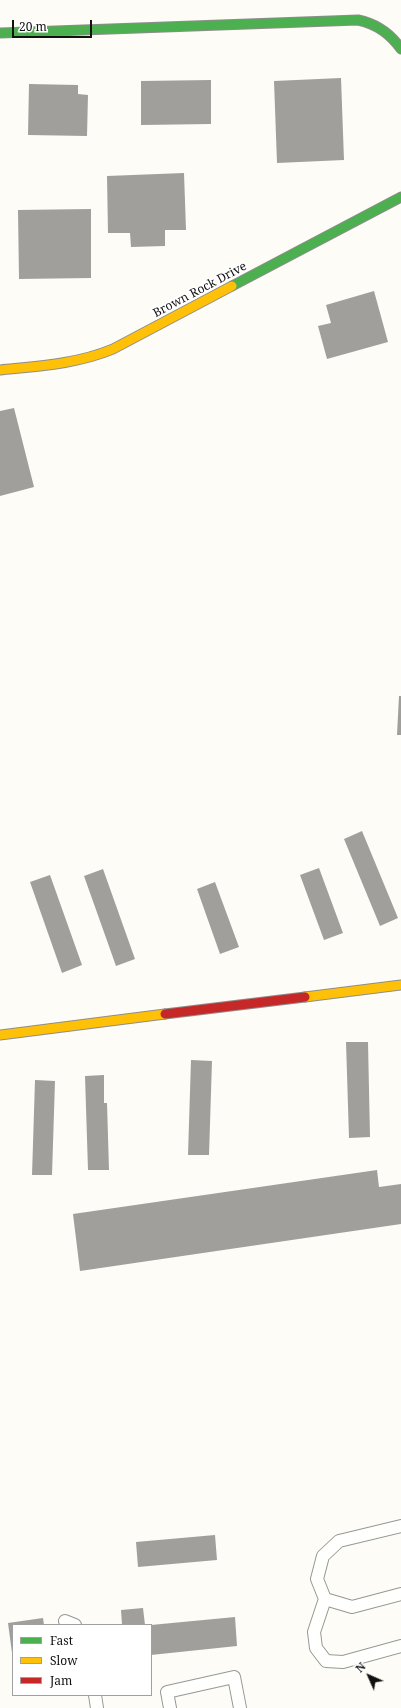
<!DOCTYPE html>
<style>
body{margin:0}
#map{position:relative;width:401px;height:1708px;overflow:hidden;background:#fdfcf7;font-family:"Noto Serif",serif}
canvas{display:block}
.legend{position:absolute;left:12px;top:1624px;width:140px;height:72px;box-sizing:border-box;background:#fff;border:1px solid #a0a0a0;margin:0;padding:5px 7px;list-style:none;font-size:12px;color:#111}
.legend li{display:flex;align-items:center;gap:8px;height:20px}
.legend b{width:20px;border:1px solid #a0a0a0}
.north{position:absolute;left:349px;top:1656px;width:40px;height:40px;-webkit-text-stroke:3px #fff;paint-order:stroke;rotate:315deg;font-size:11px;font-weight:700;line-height:16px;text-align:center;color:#111}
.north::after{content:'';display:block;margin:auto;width:14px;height:18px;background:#111;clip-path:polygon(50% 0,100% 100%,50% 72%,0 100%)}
.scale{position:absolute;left:12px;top:20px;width:80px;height:18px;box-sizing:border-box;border:2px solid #111;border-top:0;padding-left:5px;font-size:12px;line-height:14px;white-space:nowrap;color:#111;-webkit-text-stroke:3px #fff;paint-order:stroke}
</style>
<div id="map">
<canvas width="401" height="1708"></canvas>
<ul class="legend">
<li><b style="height:5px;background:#4caf50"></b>Fast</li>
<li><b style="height:5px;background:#ffc107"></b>Slow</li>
<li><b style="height:5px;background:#c62828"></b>Jam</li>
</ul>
<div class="north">N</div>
<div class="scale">20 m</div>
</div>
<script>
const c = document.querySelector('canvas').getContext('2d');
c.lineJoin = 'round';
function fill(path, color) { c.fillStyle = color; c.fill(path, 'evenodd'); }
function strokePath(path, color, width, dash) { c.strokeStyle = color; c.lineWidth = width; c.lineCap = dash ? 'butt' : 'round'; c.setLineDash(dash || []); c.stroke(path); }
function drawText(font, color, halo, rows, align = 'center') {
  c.font = font + ' "Noto Serif",serif'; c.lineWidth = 4; c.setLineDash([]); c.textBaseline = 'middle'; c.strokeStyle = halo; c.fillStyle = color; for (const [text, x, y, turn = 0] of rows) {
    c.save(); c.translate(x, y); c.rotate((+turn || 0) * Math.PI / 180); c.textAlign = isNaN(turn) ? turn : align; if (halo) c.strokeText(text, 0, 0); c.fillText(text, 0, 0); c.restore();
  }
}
fill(new Path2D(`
 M341 78 344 160 277 163 274 81Z
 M211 80V124L141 125V81Z
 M29 84 78 85V94L88 95 87 136 28 135Z
 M184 173 186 230H165V246L131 247 130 233H108L107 176Z
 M91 209V278L19 279 18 210Z
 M374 291 388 342 327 359 318 326 331 323 326 305Z
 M14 408 34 487 0 496V411Z
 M399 696H401V735H397Z
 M362 831 398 918 380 926 344 839Z
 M319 868 343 933 324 940 300 875Z
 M103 869 135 959 116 966 84 876Z
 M50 875 82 965 62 973 30 882Z
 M215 882 239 947 220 954 197 889Z
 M346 1042H368L370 1137 349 1138Z
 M191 1060 212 1061 209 1155H188Z
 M104 1075V1103H107L109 1170H88L85 1076Z
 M35 1080 55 1081 52 1175H32Z
 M377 1170 379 1187 401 1184V1224L80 1271 73 1214Z
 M215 1535 217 1560 138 1567 136 1542Z
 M143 1608 145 1625H122L121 1610Z
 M235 1617 237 1646 151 1655V1625Z
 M43 1618 44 1625H13L12 1653 8 1623Z`), '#a19f9c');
const lane = new Path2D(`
 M401 1526 339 1541 323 1556 317 1579 325 1599 352 1607 401 1594
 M325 1599 314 1632 316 1648 326 1661 343 1662 401 1646
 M65 1621 75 1625
 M95 1695 97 1708
 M170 1708 167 1692 234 1677 240 1708`);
const fast = new Path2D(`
 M0 33 358 20C377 24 390 33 401 49
 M232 286 401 197`);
const slow = new Path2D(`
 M0 370C39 366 77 364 113 349L232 286
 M305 997 401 985
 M0 1035 165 1014`);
const jam = new Path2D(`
 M165 1014 305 997`);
strokePath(lane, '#979795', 14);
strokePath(fast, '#8e8d8b', 11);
strokePath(slow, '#8e8d8b', 11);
strokePath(jam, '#8e8d8b', 11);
strokePath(lane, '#fffffe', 12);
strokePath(fast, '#4caf50', 9);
strokePath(slow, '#ffc107', 9);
strokePath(jam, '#c62828', 9);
drawText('12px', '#111', '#fff', [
 ["Brown Rock Drive",200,290,-28]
]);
</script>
